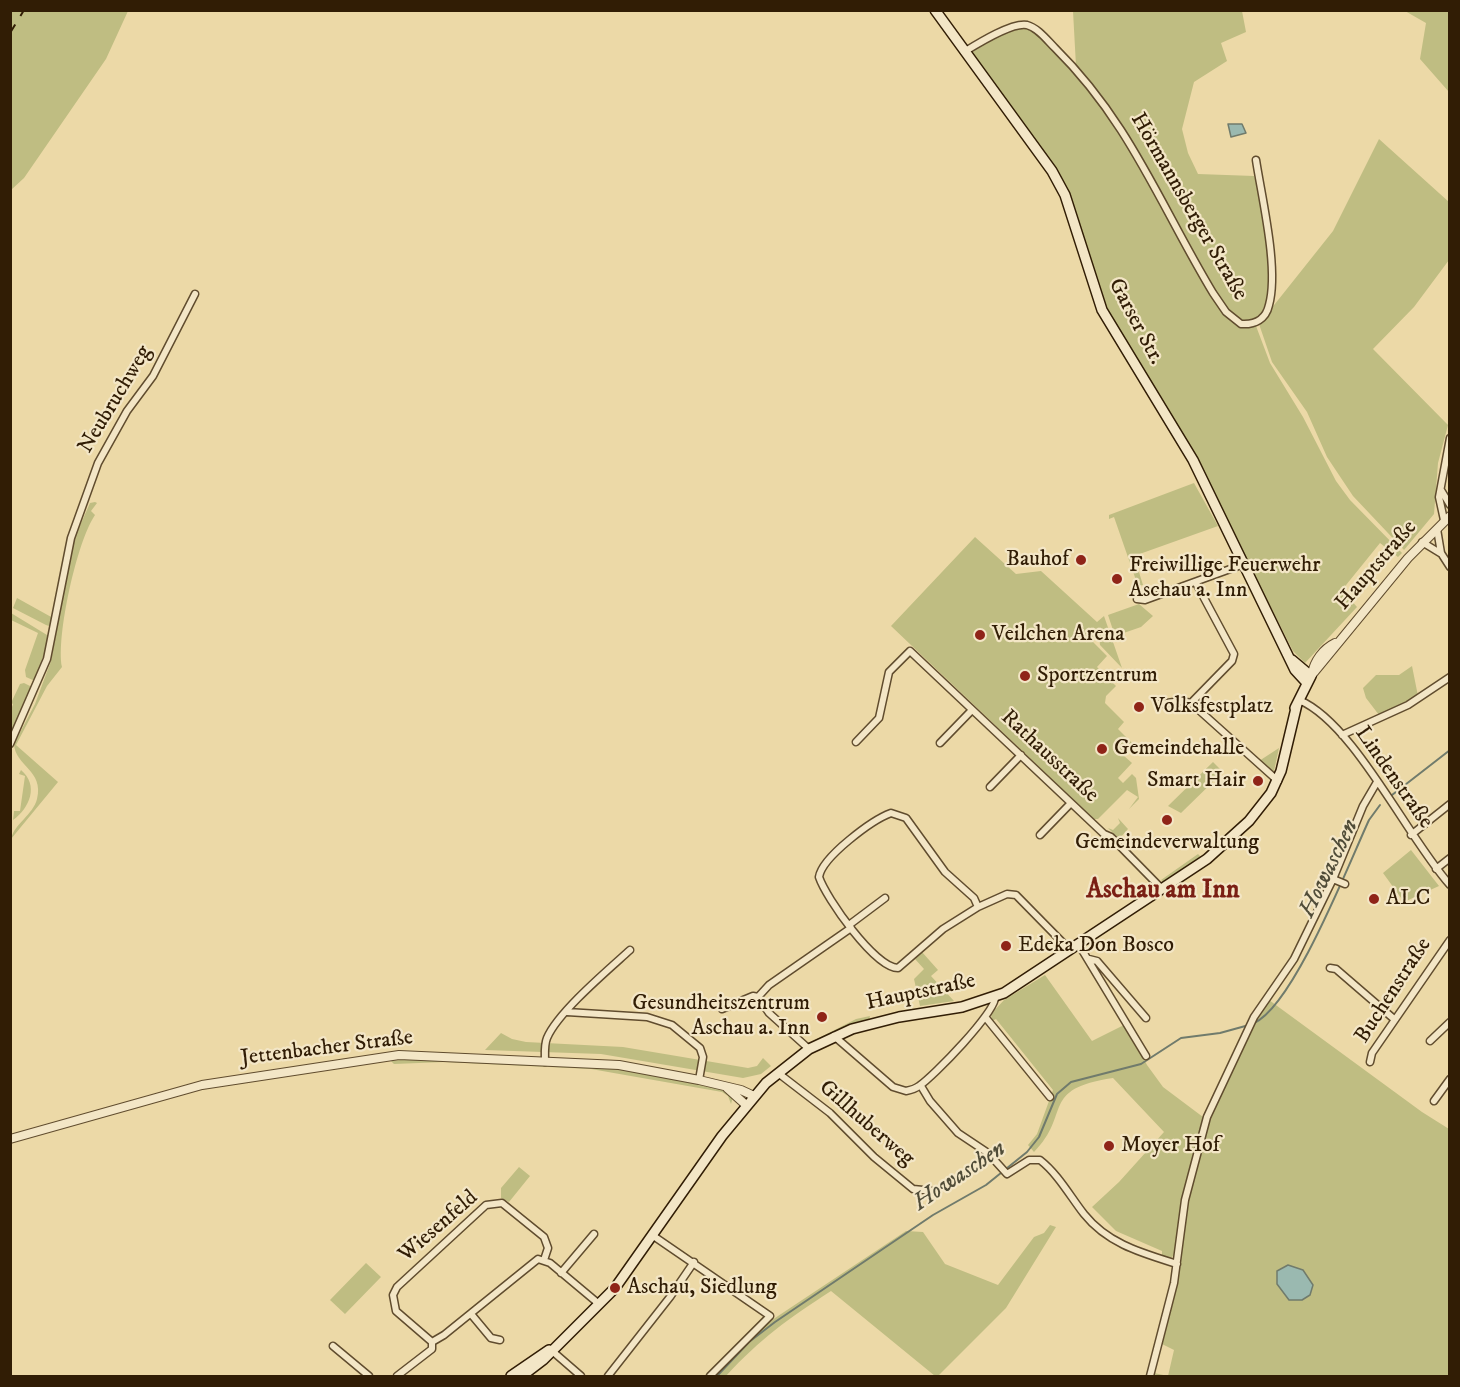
<!DOCTYPE html>
<meta charset="utf-8">
<style>
body{margin:0}
#map{position:relative;width:1460px;height:1387px;overflow:hidden;background:#ecd9a7;font-family:"IM FELL DW Pica",serif}
canvas{display:block}
.frame{position:absolute;inset:0;border:12px solid #311d05;pointer-events:none}
</style>
<div id="map">
<canvas width="1460" height="1387"></canvas>
<div class="frame"></div>
</div>
<script>
const c = document.querySelector('canvas').getContext('2d');
c.lineJoin = 'round';
function fill(path, color) { c.fillStyle = color; c.fill(path, 'evenodd'); }
function strokePath(path, color, width, dash) { c.strokeStyle = color; c.lineWidth = width; c.lineCap = dash ? 'butt' : 'round'; c.setLineDash(dash || []); c.stroke(path); }
function drawText(font, color, halo, rows, align = 'center') {
  c.font = font + ' "IM FELL DW Pica",serif'; c.lineWidth = 4.5; c.setLineDash([]); c.textBaseline = 'middle'; c.strokeStyle = halo; c.fillStyle = color; for (const [text, x, y, turn = 0] of rows) {
    c.save(); c.translate(x, y); c.rotate((+turn || 0) * Math.PI / 180); c.textAlign = isNaN(turn) ? turn : align; if (halo) c.strokeText(text, 0, 0); c.fillText(text, 0, 0); c.restore();
  }
}
fill(new Path2D(`
 M12 11H128L106 59 24 178 11 190Z
 M1073 11H1242L1246 32 1221 43 1227 61 1194 82 1182 129 1188 153 1198 174 1254 176 1255 179C1261 211 1284 298 1255 320L1242 322 1234 318 1214 292 1125 131 1076 66Z
 M1405 11H1449V92L1420 59 1426 23Z
 M1020 27H1027L1035 31 1107 109 1224 313 1241 326H1256L1270 363 1303 417 1336 481 1350 500 1402 553 1398 557 1380 543 1342 590 1357 607 1305 663 1293 651 1226 519 1105 309 1055 168 970 54 996 35Z
 M1379 139 1449 202V260L1414 307 1373 349 1448 425 1438 463 1434 514 1404 550 1353 496 1327 457 1307 412 1272 362 1259 324 1333 231Z
 M1194 483 1218 526 1134 556 1143 585 1138 586 1114 517 1109 519V515Z
 M95 502 97 503 91 511 95 515C77 541 56 636 62 667L47 686 16 745 58 782 11 839C14 824 33 815 37 799 44 770 15 766 14 744L35 704 51 661 74 539 90 503Z
 M975 537 1016 574 1041 571 1097 622 1104 616 1122 668 1100 645 1098 631 1093 642 1107 656 1097 667 1116 686 1106 696 1105 703 1124 722 1118 729 1133 744 1123 755 1132 763 1118 778 1123 783 1132 774 1136 778 1139 799 1129 809 1138 797 1127 790 1098 819H1094L891 626Z
 M17 598 53 618 49 626 46 625 13 608Z
 M1139 604 1153 616 1141 627 1115 636 1108 615Z
 M11 613 47 635 49 639 35 681 26 677 25 670 38 633 11 620Z
 M1412 666 1418 696 1379 715 1366 698 1363 688 1376 675H1399Z
 M24 683 32 687V691L11 734V710L13 704 11 703 20 684Z
 M1279 748 1274 771 1272 773 1259 761Z
 M1213 762 1223 772 1181 813 1168 806Z
 M21 770C39 785 30 808 13 820L14 811H20L25 776 19 774Z
 M1118 818 1128 829 1119 839 1108 828 1113 830 1120 823Z
 M1411 850 1439 886 1404 902 1383 873Z
 M1198 854 1201 857 1163 882 1161 880Z
 M922 952 938 970 931 976 954 1001 920 1006 914 979 924 969 915 959Z
 M1045 975 1092 1041 1126 1024 1147 1065 1163 1087 1203 1117 1184 1198 1176 1253 1170 1259 1162 1258V1251L1116 1231 1092 1207 1119 1182 1164 1132 1113 1078C1039 1089 1072 1114 1034 1152L1028 1145 1037 1134 1053 1090 996 1019 992 1021 991 1014 1004 1000Z
 M1269 1000 1422 1112 1449 1129V1376H1153L1154 1373 1168 1376 1174 1350 1160 1343 1175 1292 1189 1199 1208 1118 1258 1015Z
 M870 1016 869 1020 811 1042 856 1019Z
 M501 1033 512 1039 526 1042 623 1047 748 1068 757 1066 763 1058 771 1066 761 1074 743 1078 601 1054 485 1050Z
 M409 1059 585 1066 629 1070 721 1089 733 1097 731 1104 728 1096 722 1092 591 1069 444 1062 394 1064 391 1061Z
 M519 1167 530 1176 509 1202 501 1198V1188Z
 M1050 1225 1056 1227 1006 1308 938 1376H935L831 1291C789 1318 760 1339 726 1376H714L747 1341 775 1318 906 1231 923 1232 945 1264 998 1285 1034 1237 1044 1233Z
 M366 1263 381 1277 345 1314 330 1300Z`), '#bfbd82');
const water = new Path2D(`
 M1228 124H1242L1246 133 1231 137Z
 M1288 1265 1303 1270 1313 1285 1310 1295 1302 1300H1289L1277 1284V1271Z`);
fill(water, '#9ab9b0');
strokePath(water, '#707b6c', 1.5);
strokePath(new Path2D(`
 M1392 795 1450 750
 M1254 1023C1294 1005 1349 863 1369 820L1380 805
 M717 1376 749 1342 775 1322 933 1215 986 1185 1027 1152 1039 1137 1057 1094 1071 1082 1141 1064 1181 1038 1220 1033 1249 1025`), '#707b6c', 2);
const minor = new Path2D(`
 M964 52C977 44 1012 22 1027 25 1038 28 1047 40 1055 48 1130 122 1160 205 1213 293L1226 312 1241 324C1255 325 1266 319 1269 305 1279 269 1262 199 1256 160
 M1441 490 1450 505
 M1444 520 1439 497 1450 438
 M1437 529 1441 553 1450 567
 M1422 542 1440 553
 M1137 599 1145 600 1244 564
 M1299 700C1354 723 1407 837 1450 885
 M1191 703 1232 661 1234 654 1196 583
 M1160 704 1181 701 1191 703 1278 781
 M1342 735 1408 705 1450 677
 M856 742 879 718 889 672 910 651 1104 834 1111 837 1162 889
 M940 743 972 710
 M10 744 47 659 71 538 98 463 127 411 153 376 195 294
 M990 787 1021 755
 M891 813 906 818 945 872 974 898 978 907 943 929 898 968C875 968 826 898 819 877 822 857 872 820 891 813Z
 M1040 835 1071 803
 M1411 835 1450 804
 M1436 869 1450 858
 M1333 879 1345 884
 M978 907 1007 894 1016 895 1070 950
 M849 925 885 898
 M1079 945 1146 1056
 M1089 959 1097 961 1146 1018
 M1330 968 1336 969 1394 1019
 M722 1009 753 996 758 997
 M567 1012 647 1017 672 1025 700 1048 703 1057 699 1080
 M986 1018 1050 1097
 M834 1036 893 1087 906 1091C911 1090 915 1089 919 1086 933 1077 997 1011 995 997
 M1430 1041 1450 1022
 M809 1049 769 1013 758 997 769 985 851 928
 M545 1062C545 1054 544 1045 547 1038 558 1012 608 970 630 950
 M1370 1062 1372 1053 1450 940
 M778 1073 830 1113 874 1157 913 1189 933 1191
 M921 1086 930 1101 958 1133 988 1153 1007 1174 1029 1160H1040C1058 1174 1070 1196 1084 1214 1108 1244 1142 1253 1177 1264
 M1434 1101 1450 1079
 M652 1235 770 1316 710 1376
 M561 1273 594 1234
 M471 1314 491 1338 500 1340
 M432 1342 396 1311 393 1295 397 1287 486 1205 502 1203 544 1237 548 1248 544 1260
 M333 1346 369 1376
 M551 1350 581 1376
 M397 1376 432 1349V1342L444 1335 538 1259 550 1263 599 1304
 M608 1376 670 1297 694 1262
 M1150 1376 1174 1283 1185 1200 1207 1117 1254 1017 1294 959 1333 879 1363 806 1377 782`);
const tertiary = new Path2D(`
 M1312 674C1314 661 1323 649 1335 643
 M1311 676 1408 558 1450 516
 M727 1088 746 1105
 M10 1139 202 1085 399 1055 619 1065 699 1080 741 1090 754 1096`);
const secondary = new Path2D(`
 M935 10 1052 171 1065 195 1102 310 1193 460 1295 670 1307 683
 M1292 660 1311 676 1295 708
 M511 1376 549 1350
 M522 1376 543 1360 615 1288 722 1136 766 1083 809 1049 852 1029 899 1017 962 1007 1004 993 1207 859 1249 821 1271 793 1281 771 1297 704`);
strokePath(minor, '#604c2e', 9);
strokePath(tertiary, '#604c2e', 10);
strokePath(secondary, '#311d05', 12);
strokePath(minor, '#f3e6c6', 6);
strokePath(tertiary, '#f3e6c6', 8);
strokePath(secondary, '#f3e6c6', 9);
strokePath(new Path2D(`
 M10 33 24 10`), '#311d05', 2, [10, 10]);
for (const [x, y, r, color] of [
 [1081,560,6,"#8f2418"],
 [1117,579,6,"#8f2418"],
 [980,635,6,"#8f2418"],
 [1025,676,6,"#8f2418"],
 [1139,707,6,"#8f2418"],
 [1102,749,6,"#8f2418"],
 [1258,781,6,"#8f2418"],
 [1167,820,6,"#8f2418"],
 [1374,899,6,"#8f2418"],
 [1006,946,6,"#8f2418"],
 [822,1017,6,"#8f2418"],
 [1109,1146,6,"#8f2418"],
 [615,1288,6,"#8f2418"]
]) { const dot = new Path2D(); dot.arc(x, y, r, 0, 2 * Math.PI); c.fillStyle = color; c.fill(dot); strokePath(dot, '#f3e6c6', 2); }
drawText('22px', '#311d05', '#f3e6c6', [
 ["Hörmannsberger Straße",1188,207,60],
 ["Garser Str.",1135,322,62],
 ["Neubruchweg",116,400,-59],
 ["Hauptstraße",1377,566,-49],
 ["Rathausstraße",1049,757,43],
 ["Lindenstraße",1393,778,55],
 ["Buchenstraße",1394,991,-57],
 ["Hauptstraße",921,993,-12],
 ["Jettenbacher Straße",327,1049,-7],
 ["Gillhuberweg",866,1124,41],
 ["Wiesenfeld",439,1227,-41]
]);
drawText('22px', '#311d05', '#f3e6c6', [
 ["Bauhof",1069,560,"right"],
 ["Freiwillige Feuerwehr",1129,566],
 ["Aschau a. Inn",1129,591],
 ["Veilchen Arena",992,635],
 ["Sportzentrum",1037,676],
 ["Volksfestplatz",1151,707],
 ["Gemeindehalle",1114,749],
 ["Smart Hair",1246,781,"right"],
 ["Gemeindeverwaltung",1167,843,"center"],
 ["ALC",1386,899],
 ["Edeka Don Bosco",1018,946],
 ["Gesundheitszentrum",810,1004,"right"],
 ["Aschau a. Inn",810,1029,"right"],
 ["Moyer Hof",1121,1146],
 ["Aschau, Siedlung",627,1288]
], 'left');
drawText('italic 24px', '#504c38', '#f3e6c6', [
 ["Howaschen",1330,869,-64],
 ["Howaschen",960,1177,-34]
]);
drawText('bold 26px', '#7a1f14', '#f3e6c6', [
 ["Aschau am Inn",1163,892]
]);
</script>
